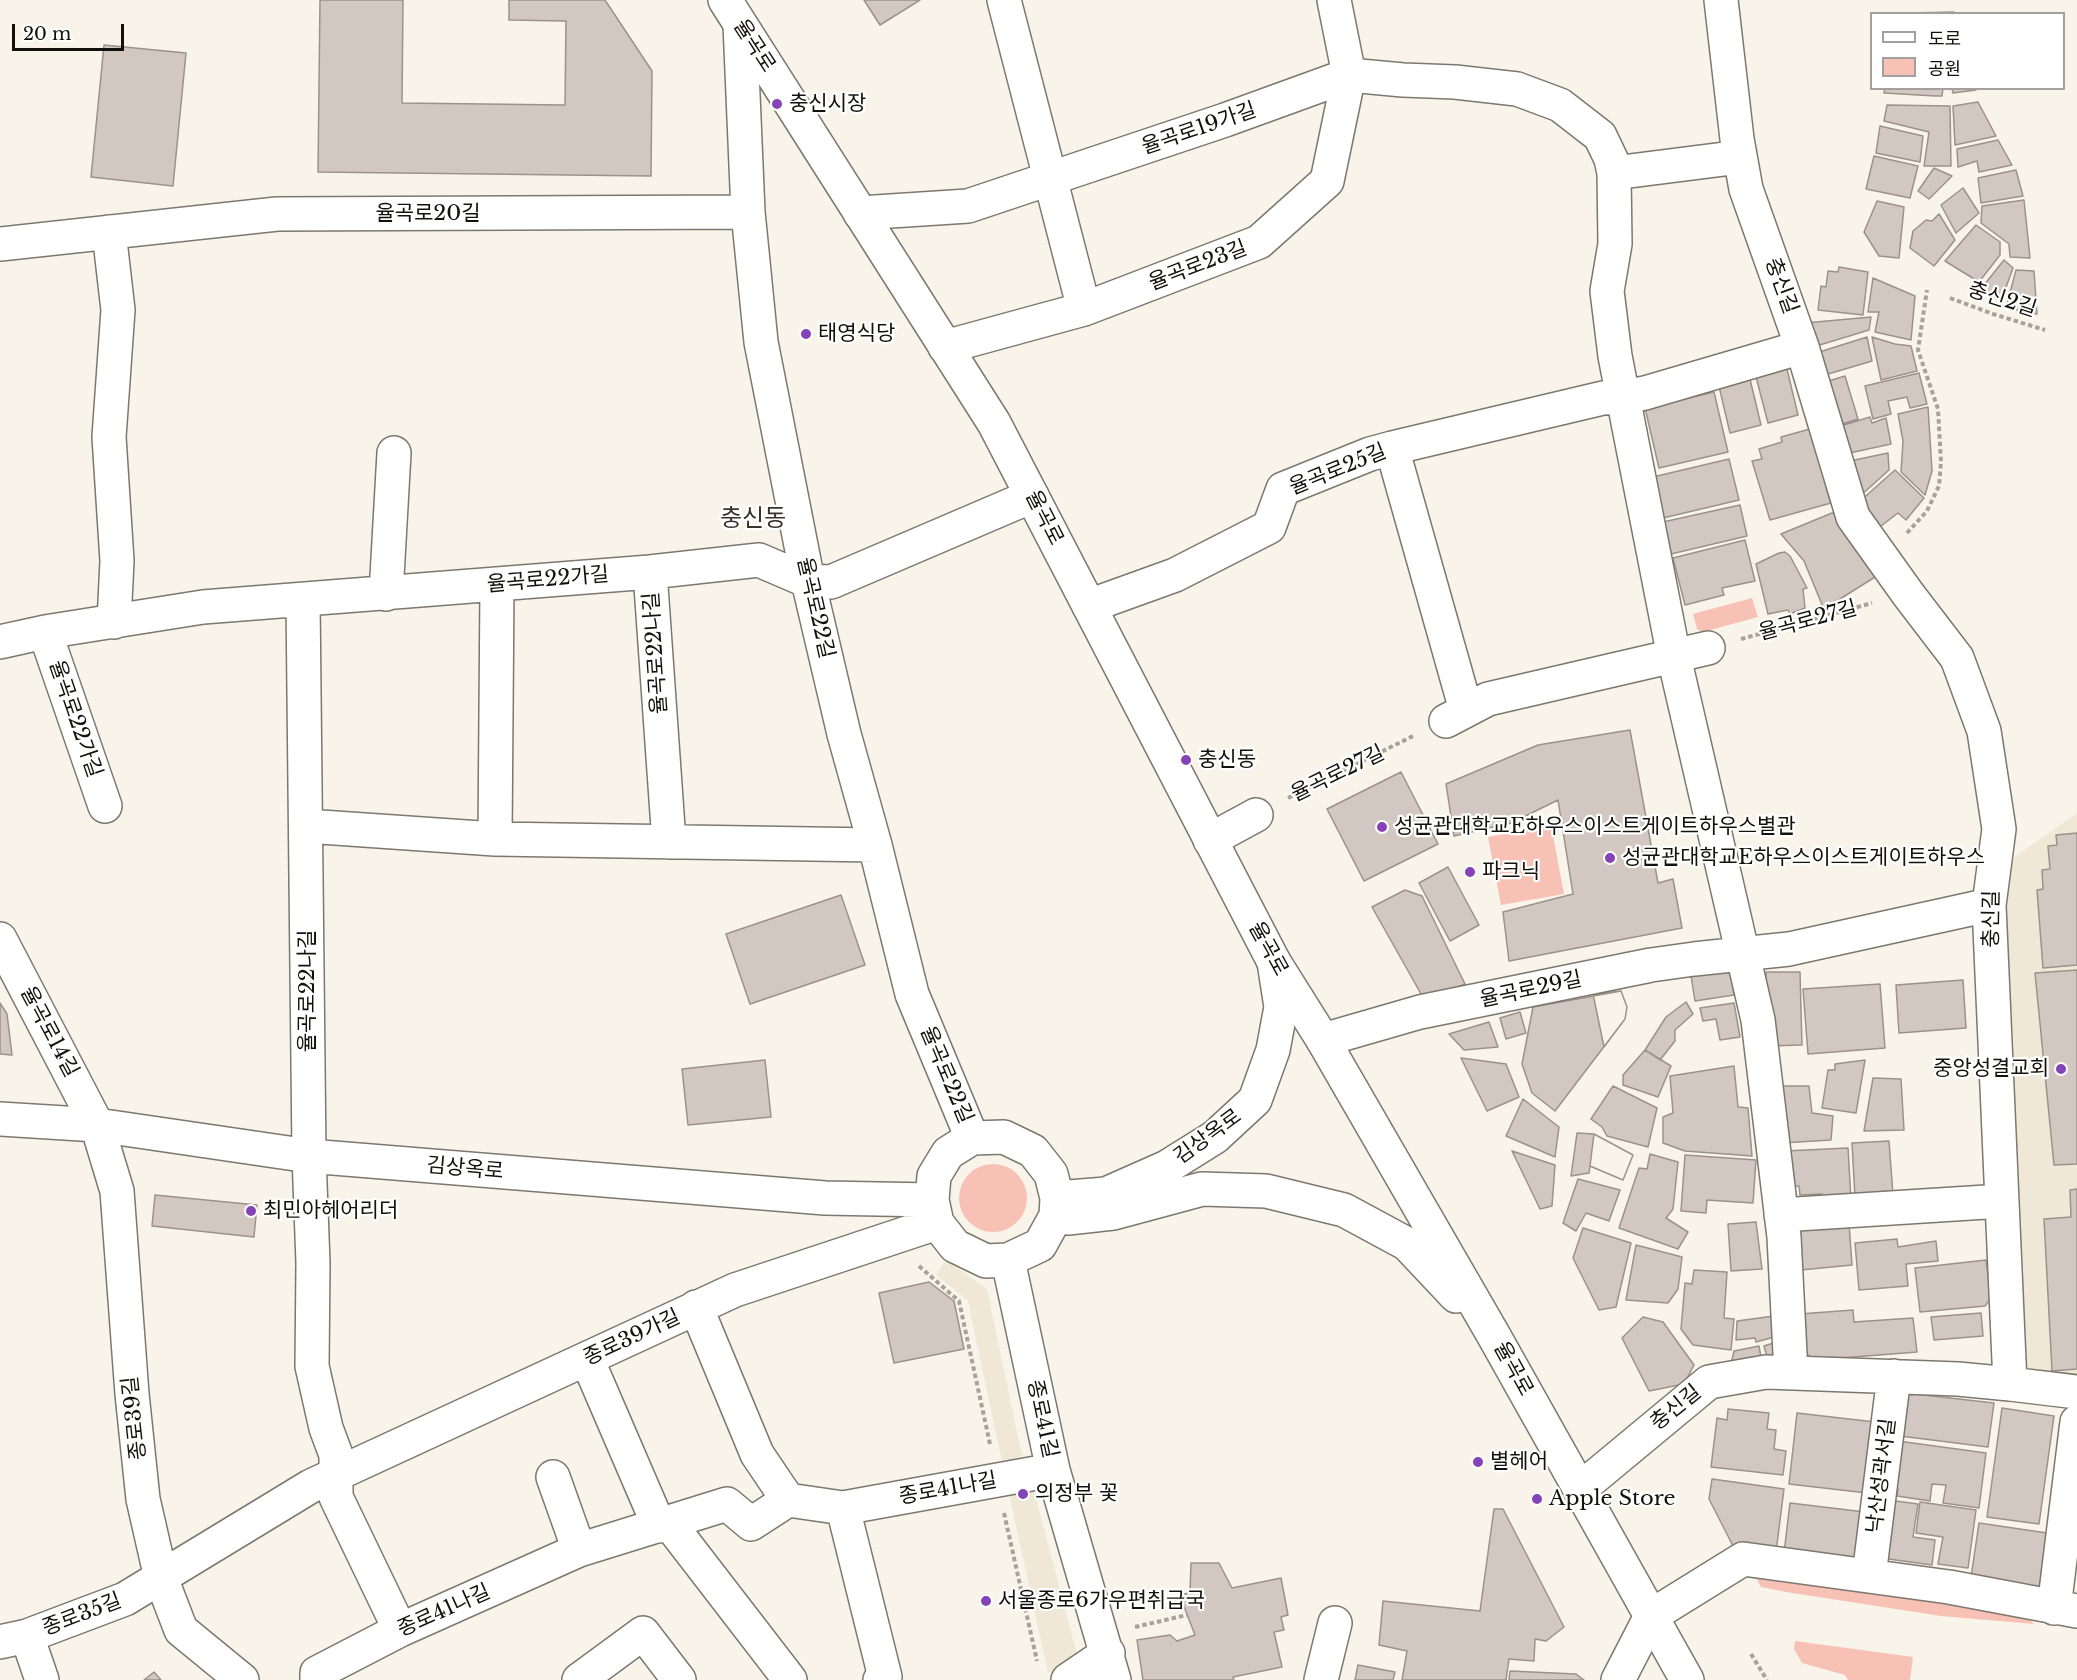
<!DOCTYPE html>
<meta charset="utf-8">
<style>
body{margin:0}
#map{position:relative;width:2077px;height:1680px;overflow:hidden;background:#f9f4e9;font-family:"Libre Baskerville","Noto Sans KR",serif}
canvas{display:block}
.legend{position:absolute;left:1870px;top:12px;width:195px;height:78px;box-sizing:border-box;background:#fff;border:2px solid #a1a09e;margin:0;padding:8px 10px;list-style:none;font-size:18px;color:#13110d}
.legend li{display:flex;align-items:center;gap:12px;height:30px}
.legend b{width:30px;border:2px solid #a1a09e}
.scale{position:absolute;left:12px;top:24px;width:112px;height:27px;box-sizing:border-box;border:3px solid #13110d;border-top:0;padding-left:8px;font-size:18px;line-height:21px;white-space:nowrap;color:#13110d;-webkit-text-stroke:4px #fff;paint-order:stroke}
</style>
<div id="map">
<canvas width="2077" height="1680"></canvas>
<ul class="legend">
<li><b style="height:8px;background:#fff"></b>도로</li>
<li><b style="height:16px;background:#f7c1b6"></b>공원</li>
</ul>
<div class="scale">20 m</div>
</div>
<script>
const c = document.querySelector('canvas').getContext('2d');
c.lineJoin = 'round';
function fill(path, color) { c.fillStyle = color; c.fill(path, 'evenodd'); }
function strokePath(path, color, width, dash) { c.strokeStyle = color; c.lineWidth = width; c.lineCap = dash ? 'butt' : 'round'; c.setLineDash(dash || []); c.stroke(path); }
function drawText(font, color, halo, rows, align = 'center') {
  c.font = font + ' "Libre Baskerville","Noto Sans KR",serif'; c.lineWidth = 4.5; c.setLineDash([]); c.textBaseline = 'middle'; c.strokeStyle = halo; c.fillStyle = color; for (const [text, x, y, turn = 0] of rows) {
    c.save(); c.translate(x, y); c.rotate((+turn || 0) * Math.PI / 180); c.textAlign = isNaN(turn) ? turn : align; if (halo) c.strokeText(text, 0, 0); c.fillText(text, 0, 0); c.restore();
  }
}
fill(new Path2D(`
 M2077 813V1387L2026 1382 2004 873 2016 856Z
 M946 1260 987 1289 1022 1456 1002 1462 968 1301 936 1275Z
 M1032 1483 1078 1658 1048 1673 1008 1489Z`), '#f0e8d6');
fill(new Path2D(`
 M1752 598 1758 617 1703 632 1697 629 1693 614Z
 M1551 825 1564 894 1501 905 1488 837Z
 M959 1198a34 34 0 1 1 68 0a34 34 0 1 1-68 0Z
 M1750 1567 2020 1611 2034 1624 1941 1616 1786 1592 1761 1587Z
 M1795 1641 1913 1657 1910 1680H1848L1845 1675 1802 1663 1794 1649Z`), '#f7c1b6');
const building = new Path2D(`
 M320 0H403L402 103 565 105 566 21 509 20V0H605L652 71 651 176 318 172Z
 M864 0H920L880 25Z
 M1954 12 1955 14H1907V13Z
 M104 45 186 53 173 186 91 177Z
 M1885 88H1943L1942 96H1935L1884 93Z
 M1952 88H1975L1976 90 1953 93Z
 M1978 102 1996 136 1955 145 1953 106Z
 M1887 105 1950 106 1951 166H1924L1929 132 1884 121Z
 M1880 126 1923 136 1920 162 1876 153Z
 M1998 140 2012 165 1979 172 1977 161 1958 167 1957 149Z
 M1874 156 1918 166 1910 198 1866 189Z
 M1934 168 1952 176 1929 199 1918 191Z
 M2016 170 2023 196 1981 203 1978 178Z
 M1963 188 1979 213 1956 233 1941 205Z
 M2024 200 2030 258 2010 257 2009 244 1981 223 1982 206Z
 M1877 201 1904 207 1899 258 1879 256 1864 232Z
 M1939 214 1955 240 1934 266 1910 248 1913 231 1926 220 1932 221Z
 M1976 225 2000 242V255L1979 282 1945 261Z
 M2004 260 2013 268 2001 301 1980 290Z
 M1839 267 1868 272 1863 315 1818 310 1821 286 1826 287 1828 271 1838 272Z
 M2016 270 2034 271 2037 314 2006 308Z
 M1873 278 1915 296 1911 340 1875 332 1879 312H1868Z
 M1871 317 1869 330 1813 347 1805 323Z
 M1867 337 1872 361 1818 377 1813 354Z
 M1872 337 1895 344 1911 346 1917 371 1881 380Z
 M1786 365 1798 415 1768 423 1755 373Z
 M1919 373 1927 404 1910 408 1907 397 1888 401 1891 414 1873 419 1865 386Z
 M1749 375 1761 425 1730 433 1718 382Z
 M1845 376 1858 419 1836 426 1822 383Z
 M1714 392 1728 452 1659 468 1645 408Z
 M1928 407 1932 471 1925 495 1901 472 1903 441 1898 414Z
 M1870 417 1872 423 1886 418 1891 444 1845 454 1837 427Z
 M1810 429 1831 503 1770 520 1752 461 1762 459 1759 449 1782 442 1781 437Z
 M1888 453 1889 470 1859 497 1850 461Z
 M1729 459 1739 500 1663 518 1653 477Z
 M1895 470 1924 498 1906 520 1898 513 1877 529 1859 502Z
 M1740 505 1747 536 1671 554 1663 522Z
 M1832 513 1838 515 1883 572 1840 599 1823 607 1804 561 1781 534Z
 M1745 540 1755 581 1722 588 1724 595 1685 605 1673 558Z
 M1785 552 1790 556 1807 588 1803 589 1805 608 1790 614 1788 610 1768 614 1756 564 1779 553Z
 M1630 730 1658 883 1673 879 1682 928 1509 961 1503 912 1573 894 1558 800 1511 823 1454 836 1446 784 1538 745Z
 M1401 772 1438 844 1364 881 1327 809Z
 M2077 833V965L2043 968 2037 890 2043 889 2042 870 2050 869 2048 846 2057 845 2056 835Z
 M1448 867 1479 925 1450 941 1419 883Z
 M1405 890 1422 896 1465 984 1425 1001 1372 907Z
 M841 895 865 965 750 1004 726 934Z
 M2077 970V1164L2054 1165 2035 973Z
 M1730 971 1734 995 1695 1001 1691 976Z
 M1766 972H1800L1802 1045 1768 1046Z
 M1963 980 1966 1028 1899 1033 1896 985Z
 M1880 984 1885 1048 1808 1054 1803 989Z
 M1621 991 1627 1007 1625 1019 1555 1111 1532 1093 1522 1064 1533 1007Z
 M1621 991 1627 1007 1625 1019 1604 1047 1593 994Z
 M1686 1002 1693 1014 1675 1030V1041L1660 1060 1645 1050 1666 1017Z
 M0 1003 7 1014 12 1055 0 1054Z
 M1734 1003 1740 1037 1720 1040 1716 1019 1703 1021 1700 1008Z
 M1520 1012 1526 1033 1506 1039 1500 1018Z
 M1489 1022 1498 1047 1464 1050 1449 1034Z
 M1645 1050 1671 1066 1658 1097 1623 1085V1075Z
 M1461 1058 1506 1064 1519 1097 1487 1111Z
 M765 1060 771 1117 688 1125 682 1069Z
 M1865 1060 1856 1113 1822 1108 1828 1070H1835V1064Z
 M1734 1066 1738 1107 1748 1108 1752 1156 1685 1151 1663 1143V1117L1673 1113 1670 1076Z
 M1873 1078 1901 1079 1904 1130 1864 1131Z
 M1613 1086 1657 1108 1648 1147 1607 1136 1602 1127 1591 1119Z
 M1776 1086H1809L1812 1113 1833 1116 1831 1140 1782 1143Z
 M1523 1099 1559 1127 1555 1157 1506 1136Z
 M1577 1133 1594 1134 1633 1155 1623 1180 1590 1166 1589 1173 1571 1176Z
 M1594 1134 1633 1155 1623 1180 1590 1166Z
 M1889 1141 1893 1195 1855 1197 1852 1143Z
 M1848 1148 1851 1200 1822 1201V1194L1800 1195 1799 1186H1788L1785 1151Z
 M1512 1151 1555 1165 1552 1206 1540 1209Z
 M1650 1154 1678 1162 1673 1209 1666 1218 1688 1232 1678 1249 1619 1228 1639 1168 1647 1169Z
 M1685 1155 1756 1160 1753 1203 1707 1200 1706 1213 1681 1211Z
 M1578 1179 1620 1190 1609 1221 1586 1213 1576 1231 1563 1223Z
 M2077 1189V1369L2052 1371 2044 1219 2071 1217 2070 1190Z
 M155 1195 257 1205 254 1237 152 1226Z
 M1756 1222 1762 1269 1731 1271 1728 1224Z
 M1849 1223 1852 1265 1801 1270 1796 1227Z
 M1583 1228 1631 1243 1616 1307 1599 1310 1573 1258Z
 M1897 1239 1898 1247 1936 1241 1938 1261 1906 1264 1908 1286 1859 1290 1855 1243Z
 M1636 1245 1682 1257 1678 1289 1668 1303 1626 1300Z
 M1986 1260 1991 1298 1985 1306 1920 1312 1915 1268Z
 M1694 1270 1727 1272 1724 1318 1734 1319 1731 1350 1693 1345 1681 1329 1685 1283 1692 1284Z
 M929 1282 954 1301 964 1349 894 1363 879 1293Z
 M1853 1310 1854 1322 1913 1318 1917 1352 1815 1360 1803 1351 1800 1314Z
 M1981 1313 1983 1336 1934 1340 1931 1317Z
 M1774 1316 1778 1336 1756 1342 1755 1338 1736 1340 1737 1321Z
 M1643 1317 1663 1322 1694 1365 1684 1384 1649 1391 1622 1338Z
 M1780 1341 1783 1353 1768 1360 1764 1346Z
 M1759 1346 1762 1363 1730 1368 1734 1351Z
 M1906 1393 1994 1403 1988 1447 1900 1436Z
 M2002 1408 2054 1416 2039 1524 1987 1517Z
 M1728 1409 1769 1413 1767 1429 1776 1430 1774 1449 1786 1451 1783 1475 1711 1467 1717 1418 1727 1420Z
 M1797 1413 1875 1422 1867 1493 1789 1484Z
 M1898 1441 1986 1453 1979 1508 1943 1503 1946 1485 1932 1484 1930 1501 1897 1496 1898 1489 1891 1488Z
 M1712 1479 1784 1489 1776 1552 1733 1546 1709 1499Z
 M1888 1500 1918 1504 1913 1537 1935 1540 1932 1565 1881 1558Z
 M1920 1502 1976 1510 1968 1568 1938 1564 1943 1537 1916 1533Z
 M1790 1503 1865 1512 1858 1562 1784 1553Z
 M1494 1509H1503L1564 1627 1546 1641 1535 1639 1534 1661 1509 1659 1506 1680H1402L1407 1651 1379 1645 1383 1601 1480 1611Z
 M1979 1523 2047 1533 2039 1596 1971 1577Z
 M1191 1563H1219L1232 1588 1281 1578 1288 1615 1281 1617 1284 1630 1274 1632 1282 1667 1233 1677 1234 1680H1143L1137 1640 1170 1635 1177 1641 1195 1635 1180 1596 1190 1592Z
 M1358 1665 1395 1672 1393 1680H1355Z
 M1510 1671 1576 1674 1584 1680H1509Z
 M154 1672 161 1680H144Z`);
fill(building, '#d2c8c1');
strokePath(building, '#9b928b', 1.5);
const minor = new Path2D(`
 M1004 0 1084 309
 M740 24 748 212 761 342 808 581 844 734 875 845 912 994 972 1138
 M1614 173 1740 157
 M860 213 968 206 1225 120 1349 75 1403 80 1455 82 1517 89 1560 105 1600 136 1611 159 1614 173 1615 244 1607 291 1615 356 1674 657 1758 1020 1784 1237 1791 1373
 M109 232 118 310 109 437 117 561 114 622
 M0 244 277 214 748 212
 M945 347 1084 309 1259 242 1327 181 1349 75 1334 0
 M1392 448 1466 710
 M650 572 669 842
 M386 594 394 453
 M303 600 309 1156 313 1263 312 1366 326 1428 336 1455V1497L400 1630
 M1089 606 1175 575 1269 527 1283 489 1370 454 1392 448 1603 398 1623 397 1645 393 1802 347
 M45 632 105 806
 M0 642 45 632 203 607 650 572 759 560 808 581 831 582 1032 496
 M1446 721 1488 699 1708 648
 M306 826 495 839 875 845
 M495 839 497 585
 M1210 840 1256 815
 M0 939 97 1125 117 1191 132 1394 143 1499 161 1578 181 1630 242 1680
 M1323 1040 1420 1012 1651 965 1694 959 1789 949 1989 905
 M0 1119 97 1125 309 1156 825 1198 932 1200
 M1004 1137 1033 1151 1051 1174 1057 1198 1056 1216 1040 1245 1008 1260 986 1261 955 1246 937 1223 932 1200 934 1176 948 1153 972 1138Z
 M1057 1198 1106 1194 1167 1167 1215 1137 1255 1100 1273 1050 1281 1007 1274 962
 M1781 1215 2002 1201
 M1008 1260 1053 1470 1114 1680
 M696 1307 757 1454 788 1500 843 1508 1053 1470
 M587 1359 659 1526
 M2010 1384 2077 1392
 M553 1477 579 1550
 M1580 1489 1709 1382 1766 1372 1958 1379 2010 1384 1989 905 1999 829 1984 731 1957 658 1908 594 1853 517 1802 347 1746 189 1737 139 1721 0
 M843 1508 885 1677 880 1680
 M669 1523 790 1680
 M1869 1576 1894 1376
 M2054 1608 2077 1422
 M27 1636 42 1680
 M0 1642 27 1636 125 1599 311 1486 735 1290 937 1223
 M317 1680V1673L400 1630 579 1550 727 1504 751 1524 788 1500
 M579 1680 643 1633 679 1680
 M1068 1680 1108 1653
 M1321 1680 1335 1623
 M1618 1680 1651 1616 1743 1559 1949 1587 2077 1611`);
const major = new Path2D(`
 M725 0 994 423 1274 962 1323 1040 1494 1336 1687 1680
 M1056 1216 1068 1218 1113 1213 1202 1189 1266 1191 1344 1210 1407 1244 1456 1296`);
strokePath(minor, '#7c786e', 36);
strokePath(major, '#7c786e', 36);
strokePath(new Path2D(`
 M1950 298 1993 314 2045 330
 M1907 533 1927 511 1939 486 1941 462 1938 409 1918 350 1927 290
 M1741 639 1872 603
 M1288 798 1415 735
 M919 1266 959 1301 990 1444
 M1004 1513 1037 1661
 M1135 1627 1187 1615
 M1751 1654 1767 1680`), '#a7a39b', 4, [4.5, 3]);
strokePath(minor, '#fff', 33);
strokePath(major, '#fff', 33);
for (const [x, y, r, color] of [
 [777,104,6,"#8443b7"],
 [806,334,6,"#8443b7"],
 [1186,760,6,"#8443b7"],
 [1382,827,6,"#8443b7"],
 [1610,858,6,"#8443b7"],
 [1470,872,6,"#8443b7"],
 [2061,1069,6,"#8443b7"],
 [251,1211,6,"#8443b7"],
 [1478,1462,6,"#8443b7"],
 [1023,1494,6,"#8443b7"],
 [1537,1499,6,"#8443b7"],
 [986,1601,6,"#8443b7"]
]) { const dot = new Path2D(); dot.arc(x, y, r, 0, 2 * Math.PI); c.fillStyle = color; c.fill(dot); strokePath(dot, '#fff', 2); }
drawText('21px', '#13110d', '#fff', [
 ["율곡로",754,46,57],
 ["율곡로19가길",1199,129,-19],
 ["율곡로20길",428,214],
 ["율곡로23길",1198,266,-21],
 ["충신길",1781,286,70],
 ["충신2길",2002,300,18],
 ["율곡로25길",1338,470,-22],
 ["율곡로",1044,518,63],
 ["율곡로22가길",548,580,-5],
 ["율곡로22길",815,608,77],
 ["율곡로27길",1808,621,-15],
 ["율곡로22나길",656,653,-94],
 ["율곡로22가길",75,719,71],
 ["율곡로27길",1338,774,-26],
 ["충신길",1992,919,-89],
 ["율곡로",1268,949,61],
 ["율곡로29길",1531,990,-12],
 ["율곡로22나길",308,991,-90],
 ["율곡로14길",49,1032,62],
 ["율곡로22길",946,1075,67],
 ["김상옥로",1208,1137,-36],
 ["김상옥로",465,1169,5],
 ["종로39가길",632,1338,-25],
 ["율곡로",1513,1369,61],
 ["충신길",1676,1408,-39],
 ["종로39길",135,1418,-96],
 ["종로41길",1042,1419,78],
 ["낙산성곽서길",1882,1476,-83],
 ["종로41나길",948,1489,-10],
 ["종로41나길",444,1611,-24],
 ["종로35길",82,1615,-21]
]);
drawText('21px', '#13110d', '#fff', [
 ["충신시장",789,104],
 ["태영식당",818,334],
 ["충신동",1198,760],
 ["성균관대학교E하우스이스트게이트하우스별관",1394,827],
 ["성균관대학교E하우스이스트게이트하우스",1622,858],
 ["파크닉",1482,872],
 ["중앙성결교회",2049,1069,"right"],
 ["최민아헤어리더",263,1211],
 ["별헤어",1490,1462],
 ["의정부 꽃",1035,1494],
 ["Apple Store",1549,1499],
 ["서울종로6가우편취급국",998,1601]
], 'left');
drawText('24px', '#38342c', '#fff', [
 ["충신동",753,519]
]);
</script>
